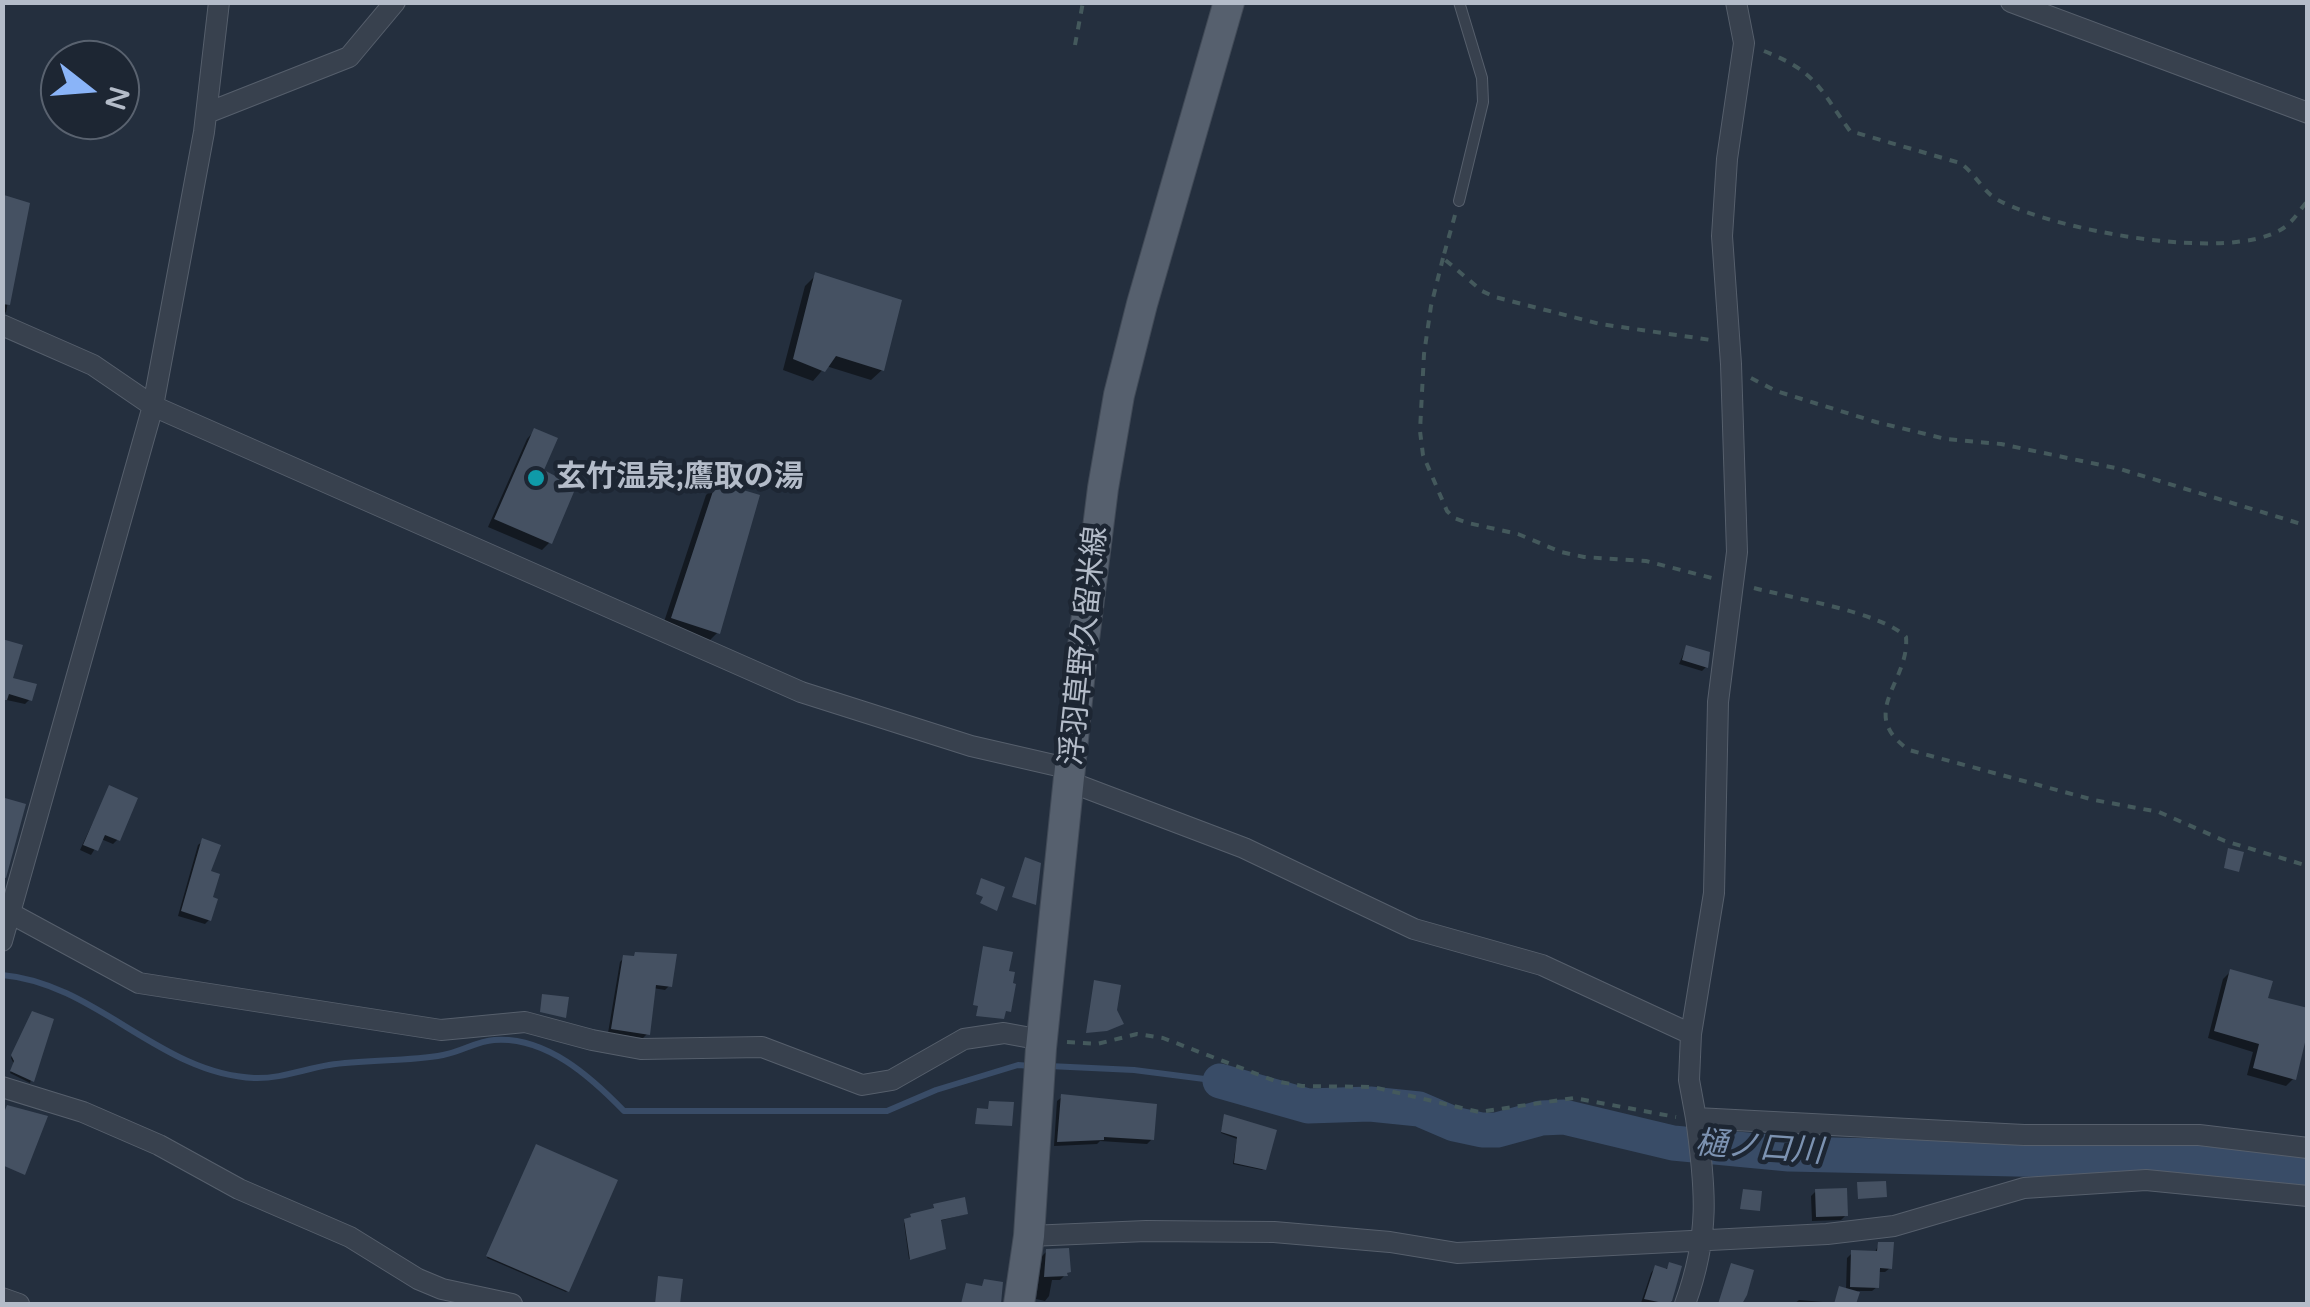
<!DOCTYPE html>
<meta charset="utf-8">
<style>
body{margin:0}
#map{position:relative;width:2310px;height:1307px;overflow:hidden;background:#242f3e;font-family:"Varela Round",sans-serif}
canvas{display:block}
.frame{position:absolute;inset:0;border:5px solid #b4bcc9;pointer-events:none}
.north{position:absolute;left:40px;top:40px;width:100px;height:100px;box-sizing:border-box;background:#1d2633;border:2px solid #59626f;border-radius:50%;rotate:107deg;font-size:28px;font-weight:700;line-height:40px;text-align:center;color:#b4bcc9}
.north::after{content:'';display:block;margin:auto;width:35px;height:45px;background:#8ab4f8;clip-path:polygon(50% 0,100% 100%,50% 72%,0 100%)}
</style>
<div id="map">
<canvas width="2310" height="1307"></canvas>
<div class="frame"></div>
<div class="north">N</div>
</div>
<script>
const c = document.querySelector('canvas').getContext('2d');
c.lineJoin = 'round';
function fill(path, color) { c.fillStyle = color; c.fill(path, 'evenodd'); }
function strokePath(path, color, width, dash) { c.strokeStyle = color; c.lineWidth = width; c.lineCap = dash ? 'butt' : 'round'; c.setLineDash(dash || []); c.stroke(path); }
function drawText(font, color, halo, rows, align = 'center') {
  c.font = font + ' "Varela Round","Noto Sans JP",sans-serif'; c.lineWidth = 9; c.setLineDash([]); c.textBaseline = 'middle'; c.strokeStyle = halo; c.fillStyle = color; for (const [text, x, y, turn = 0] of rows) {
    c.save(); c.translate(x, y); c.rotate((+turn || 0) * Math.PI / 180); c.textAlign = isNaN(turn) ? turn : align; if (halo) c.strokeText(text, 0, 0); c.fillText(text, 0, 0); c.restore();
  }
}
fill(new Path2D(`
 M5 198 27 205 6 312 2 315Z
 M816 275 882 370 871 380 826 366 813 381 783 370 805 286Z
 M534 431 550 542 542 550 488 527 527 439Z
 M716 485 718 632 707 643 662 628 706 495Z
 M1686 648 1706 667 1702 671 1679 664Z
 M10 679 30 699 25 704 2 699Z
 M109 788 118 839 113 844 101 839 91 855 80 850Z
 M6 801 23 805 2 879V805Z
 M203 841 209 920 205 924 178 916 198 845Z
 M624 958 669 986 665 990 653 988 647 1034 643 1038 608 1033 620 962Z
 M2230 972 2265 999 2294 1078 2286 1086 2247 1075 2253 1052 2208 1038 2223 979Z
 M31 1016 51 1021 30 1083 10 1073 14 1064 11 1058Z
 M1062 1097 1152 1139 1147 1144 1100 1141 1097 1144 1054 1146 1057 1101Z
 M1224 1117 1264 1169 1262 1170 1233 1164 1237 1139 1221 1133Z
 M535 1148 567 1291 566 1292 487 1258Z
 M1816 1191 1846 1215 1841 1220 1812 1221 1811 1196Z
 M934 1206 966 1214 939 1221 942 1250 909 1259 904 1223 912 1216 933 1211Z
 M1879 1244 1890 1268 1885 1272H1877V1287L1872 1291H1858L1854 1304H1794L1799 1300 1835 1303 1846 1290 1847 1258 1852 1253 1874 1254Z
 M1047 1251 1069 1271 1060 1280H1052L1049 1296 1045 1301 1036 1299 1042 1256Z
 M1670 1265V1300L1665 1304 1641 1303 1651 1273 1655 1268 1664 1271Z`), '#0007');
strokePath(new Path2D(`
 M2 975C96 983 160 1074 254 1078 280 1079 304 1069 329 1065 367 1059 406 1062 443 1055 461 1052 477 1041 494 1040 546 1036 591 1077 624 1111H887L936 1090 1018 1065 1031 1066
 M1049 1066 1134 1070 1220 1081`), '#394c67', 6);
strokePath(new Path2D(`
 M1220 1081 1308 1106 1370 1104 1419 1109 1454 1124 1482 1130H1497L1541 1118 1564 1117 1673 1143 1789 1154 2196 1163 2308 1173`), '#394c67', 35);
fill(new Path2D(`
 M4 195 30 203 10 305 2 304Z
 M815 272 902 300 884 371 836 356 825 372 793 359Z
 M534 428 558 438 544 470 576 487 552 544 494 519Z
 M716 482 760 495 720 634 671 618Z
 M2 639 23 645 13 678 37 684 32 701 9 694 7 700H2Z
 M1686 645 1710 652 1708 668 1682 660Z
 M109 785 138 798 120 841 105 835 98 851 83 845Z
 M5 798 26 804 6 878 2 877Z
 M202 838 221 845 211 871 220 874 213 897 218 899 211 921 181 911Z
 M2228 848 2244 852 2239 872 2224 868Z
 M1025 857 1041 863 1036 905 1012 897Z
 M981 878 1005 887 997 911 980 903 983 897 976 894Z
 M983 946 1013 952 1009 971 1015 972 1013 983 1016 984 1011 1012 1006 1011 1004 1019 976 1016 978 1006 973 1005Z
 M635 952 677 954 672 987 656 985 650 1035 611 1029 623 955 634 956Z
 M2230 969 2273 981 2268 998 2308 1008V1030L2296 1080 2253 1068 2259 1044 2214 1031Z
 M1094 980 1121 985 1117 1010 1124 1024 1107 1031 1086 1033Z
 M542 994 569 997 566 1018 540 1012Z
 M32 1011 54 1019 34 1082 10 1071 14 1061 11 1055Z
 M1061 1094 1157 1104 1154 1140 1104 1137V1140L1057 1142Z
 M989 1101 1014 1102 1012 1126 975 1124 977 1108 988 1109Z
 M7 1105 48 1116 25 1175 2 1165V1118Z
 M1224 1114 1277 1130 1266 1170 1234 1163 1237 1137 1221 1132Z
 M536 1144 618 1180 569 1292 486 1256Z
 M1886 1181 1887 1197 1858 1199 1857 1182Z
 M1847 1188 1848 1216 1816 1217 1815 1189Z
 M1743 1189 1762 1191 1760 1211 1740 1209Z
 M965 1197 968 1214 941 1220 946 1249 910 1260 904 1219 911 1217 910 1214 934 1208 933 1204Z
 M1878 1242H1894L1892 1269 1880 1268 1879 1288 1850 1287 1851 1250 1877 1251Z
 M1069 1248 1071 1272 1067 1273 1068 1276 1044 1277 1046 1249Z
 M1669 1262 1682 1266 1672 1301 1668 1304 1644 1299 1655 1265 1667 1269Z
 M1731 1263 1754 1270 1747 1295 1742 1304H1718Z
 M658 1276 683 1279 680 1304H655Z
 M984 1279 1003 1282 1001 1304H961L966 1283 982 1286Z
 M1839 1286 1860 1292 1856 1304H1834Z`), '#455162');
const service = new Path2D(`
 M1459 201 1483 102 1482 78 1459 2`);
const minor = new Path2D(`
 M1736 2 1744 43 1727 159 1722 236 1731 364 1737 552 1718 702 1714 893 1691 1034 1689 1080 1696 1118 2024 1135H2199L2308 1148
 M2011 2 2308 113
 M207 113 349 57 395 2
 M2 325 93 365 153 406 801 692 971 746 1071 769
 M1070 782 1244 848 1414 929 1542 965 1691 1034
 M10 913 139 983 441 1030 525 1022 592 1040 641 1049 762 1047 862 1085 892 1080 964 1039 1004 1033 1042 1040
 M2 941 153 406 204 132 219 2
 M2 1087 83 1112 159 1145 239 1189 350 1237 418 1279 442 1289 512 1304
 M1029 1236 1146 1231 1274 1232 1390 1242 1457 1253 1827 1234 1894 1226 2024 1188 2146 1180 2308 1196
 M2 1298 19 1304
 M1685 1304C1710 1235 1706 1190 1696 1118`);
const primary = new Path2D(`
 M1019 1304 1029 1236 1041 1048 1080 671 1103 488 1119 395 1142 304 1229 2`);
strokePath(service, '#565f6c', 12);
strokePath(minor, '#565f6c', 22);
strokePath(primary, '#414a57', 32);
strokePath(new Path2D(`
 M1075 45 1083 2
 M1764 51C1817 72 1819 88 1850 131L1960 163C1975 173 1983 192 1998 200 2054 230 2228 263 2282 229 2293 222 2300 210 2308 200
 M1455 215 1443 258 1482 291 1495 297 1600 324 1711 340
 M1443 258 1431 306 1424 354 1420 431 1423 455 1447 511 1454 518 1468 523 1518 534 1561 552 1584 557 1646 561 1716 579
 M1751 378 1776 391 1876 422 1946 439 2001 444 2120 469 2308 526
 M1754 588C1791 598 1881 612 1906 637 1910 682 1856 713 1909 750L2094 800 2159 812 2225 841 2308 866
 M1067 1042 1097 1044 1137 1034 1163 1038 1275 1081 1302 1086 1373 1087 1479 1112 1574 1098 1676 1117`), '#44595c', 4, [8, 8]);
strokePath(service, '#38414e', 10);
strokePath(minor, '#38414e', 20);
strokePath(primary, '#56606e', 30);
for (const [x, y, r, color] of [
 [536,478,10,"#0f9aa8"]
]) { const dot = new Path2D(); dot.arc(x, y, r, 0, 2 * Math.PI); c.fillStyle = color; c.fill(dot); strokePath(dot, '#1d2633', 4); }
drawText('bold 30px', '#b4bcc9', '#1d2633', [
 ["玄竹温泉;鷹取の湯",556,478]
], 'left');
drawText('30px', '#b4bcc9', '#1d2633', [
 ["浮羽草野久留米線",1085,646,-84]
]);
drawText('italic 32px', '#7c92b1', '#1d2633', [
 ["樋ノ口川",1759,1149,4]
]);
</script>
